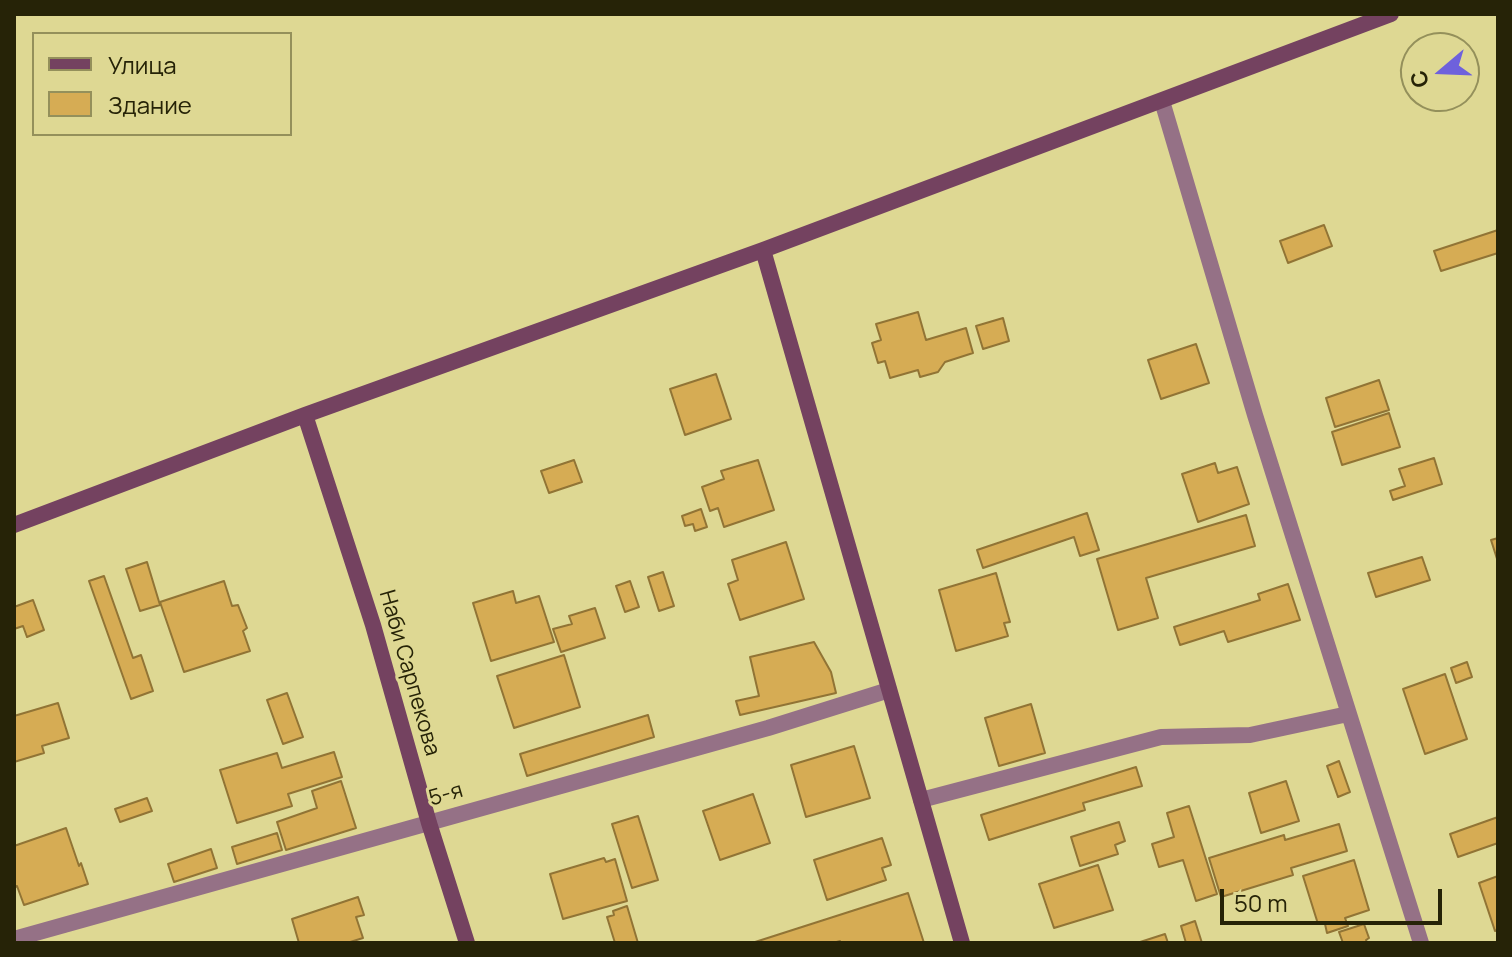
<!DOCTYPE html>
<meta charset="utf-8">
<style>
body{margin:0}
#map{position:relative;width:1512px;height:957px;overflow:hidden;background:#ded893;font-family:Manrope,sans-serif}
canvas{display:block}
.frame{position:absolute;inset:0;border:16px solid #262307;pointer-events:none}
.legend{position:absolute;left:32px;top:32px;width:260px;height:104px;box-sizing:border-box;background:#ded893;border:2px solid #94905b;margin:0;padding:10px 14px;list-style:none;font-size:24px;color:#262307}
.legend li{display:flex;align-items:center;gap:16px;height:40px}
.legend b{width:40px;border:2px solid #94905b}
.north{position:absolute;left:1400px;top:32px;width:80px;height:80px;box-sizing:border-box;background:#ded893;border:2px solid #94905b;border-radius:50%;rotate:251deg;font-size:22px;font-weight:700;line-height:32px;text-align:center;color:#262307}
.north::after{content:'';display:block;margin:auto;width:28px;height:36px;background:#6e61dc;clip-path:polygon(50% 0,100% 100%,50% 72%,0 100%)}
.scale{position:absolute;left:1220px;top:889px;width:222px;height:36px;box-sizing:border-box;border:4px solid #262307;border-top:0;padding-left:10px;font-size:24px;line-height:28px;white-space:nowrap;color:#262307;-webkit-text-stroke:6px #ded893;paint-order:stroke}
</style>
<div id="map">
<canvas width="1512" height="957"></canvas>
<div class="frame"></div>
<ul class="legend">
<li><b style="height:10px;background:#744260"></b>Улица</li>
<li><b style="height:22px;background:#d6ac54"></b>Здание</li>
</ul>
<div class="north">С</div>
<div class="scale">50 m</div>
</div>
<script>
const c = document.querySelector('canvas').getContext('2d');
c.lineJoin = 'round';
function fill(path, color) { c.fillStyle = color; c.fill(path, 'evenodd'); }
function strokePath(path, color, width, dash) { c.strokeStyle = color; c.lineWidth = width; c.lineCap = dash ? 'butt' : 'round'; c.setLineDash(dash || []); c.stroke(path); }
function drawText(font, color, halo, rows, align = 'center') {
  c.font = font + ' Manrope,sans-serif'; c.lineWidth = 6; c.setLineDash([]); c.textBaseline = 'middle'; c.strokeStyle = halo; c.fillStyle = color; for (const [text, x, y, turn = 0] of rows) {
    c.save(); c.translate(x, y); c.rotate((+turn || 0) * Math.PI / 180); c.textAlign = isNaN(turn) ? turn : align; if (halo) c.strokeText(text, 0, 0); c.fillText(text, 0, 0); c.restore();
  }
}
const building = new Path2D(`
 M1324 225 1332 246 1288 263 1280 241Z
 M1498 230V253L1441 271 1434 251Z
 M918 312 926 340 966 328 973 353 945 362 938 372 920 377 918 370 890 378 885 361 878 363 872 343 881 340 876 324Z
 M1003 318 1009 341 983 349 976 326Z
 M1196 344 1209 383 1161 399 1148 360Z
 M716 374 731 419 685 435 670 389Z
 M1379 380 1389 410 1335 427 1326 398Z
 M1389 413 1400 447 1342 465 1332 432Z
 M1434 458 1442 484 1393 500 1390 491 1405 486 1399 469Z
 M574 460 582 482 549 493 541 471Z
 M758 460 774 510 724 527 718 508 710 511 702 487 724 479 721 471Z
 M1215 463 1218 473 1237 467 1249 504 1198 522 1182 474Z
 M701 509 707 527 695 531 693 524 685 526 682 516Z
 M1087 513 1099 550 1080 556 1074 537 983 568 977 550Z
 M1246 515 1255 546 1146 578 1158 618 1118 630 1097 559Z
 M1498 538V562L1491 540Z
 M786 542 804 599 740 620 728 584 738 580 732 560Z
 M1422 557 1430 580 1376 597 1368 573Z
 M147 562 160 605 140 611 126 569Z
 M663 572 674 606 659 611 648 577Z
 M996 573 1010 622 1004 623 1008 636 956 651 939 590Z
 M104 576 133 658 141 655 153 691 131 699 89 581Z
 M224 581 232 606 238 605 247 628 243 631 250 651 184 672 160 602Z
 M630 581 639 607 625 612 616 586Z
 M1288 584 1300 620 1228 642 1224 631 1180 645 1174 627 1260 600 1258 594Z
 M513 591 516 603 539 596 554 642 491 661 473 603Z
 M33 600 44 630 27 637 23 626 14 629V607Z
 M595 608 605 638 561 652 553 629 572 624 569 616Z
 M814 642 831 672 836 693 740 715 736 701 759 696 750 657Z
 M564 655 580 707 514 728 497 676Z
 M1467 662 1472 677 1456 683 1451 668Z
 M1445 674 1467 739 1425 754 1403 689Z
 M287 693 303 737 283 744 267 700Z
 M58 703 69 738 42 746 44 753 14 762V716Z
 M1031 704 1045 753 999 766 985 718Z
 M648 715 654 737 527 776 520 754Z
 M854 746 870 798 806 817 791 765Z
 M334 752 342 777 288 794 292 806 237 823 220 770 277 753 282 768Z
 M1339 761 1350 792 1338 797 1327 766Z
 M1136 767 1142 786 1083 803 1085 810 989 840 981 815Z
 M341 781 356 828 286 850 277 822 317 808 312 791Z
 M1286 781 1299 821 1261 833 1249 793Z
 M753 794 770 843 720 860 703 811Z
 M147 798 152 811 120 822 115 809Z
 M1189 806 1217 894 1196 901 1183 860 1159 867 1152 844 1174 837 1167 813Z
 M638 816 658 880 632 888 612 824Z
 M1498 817V843L1458 857 1450 834Z
 M1119 822 1125 841 1115 845 1118 854 1080 866 1071 837Z
 M1339 824 1347 851 1291 868 1293 875 1221 897 1209 858 1284 835 1285 840Z
 M66 828 79 866 81 863 88 884 24 905 17 886 14 887V846Z
 M277 833 282 850 237 864 232 847Z
 M882 838 891 865 882 868 886 880 827 900 814 860Z
 M211 849 217 868 174 882 168 864Z
 M604 858 606 862 615 859 627 901 563 919 550 874Z
 M1354 860 1369 910 1345 918 1348 926 1327 933 1325 924H1318L1303 876Z
 M1098 865 1113 910 1054 928 1039 884Z
 M1498 876V930L1495 931 1479 883Z
 M908 893 924 943H841L840 941 833 943H752Z
 M358 897 364 915 356 917 363 938 347 943H299L292 919Z
 M627 906 638 943H615L607 917 614 915 613 911Z
 M1195 921 1202 943H1186L1181 926Z
 M1364 924 1369 938 1366 940 1367 943H1343L1339 932Z
 M1165 934 1168 943H1137Z`);
fill(building, '#d6ac54');
strokePath(building, '#917435', 2);
strokePath(new Path2D(`
 M1162 101 1255 415 1421 943
 M921 800 1161 737 1250 735 1348 714
 M14 939 768 728 889 690`), '#957186', 16);
strokePath(new Path2D(`
 M763 250 962 943
 M305 415 373 625 429 823 467 943
 M14 525 305 415 763 250 1391 14`), '#744260', 16);
drawText('22px', '#262307', '#ded893', [
 ["Наби Сарпекова",409,673,74],
 ["5-я",446,795,-16]
]);
</script>
